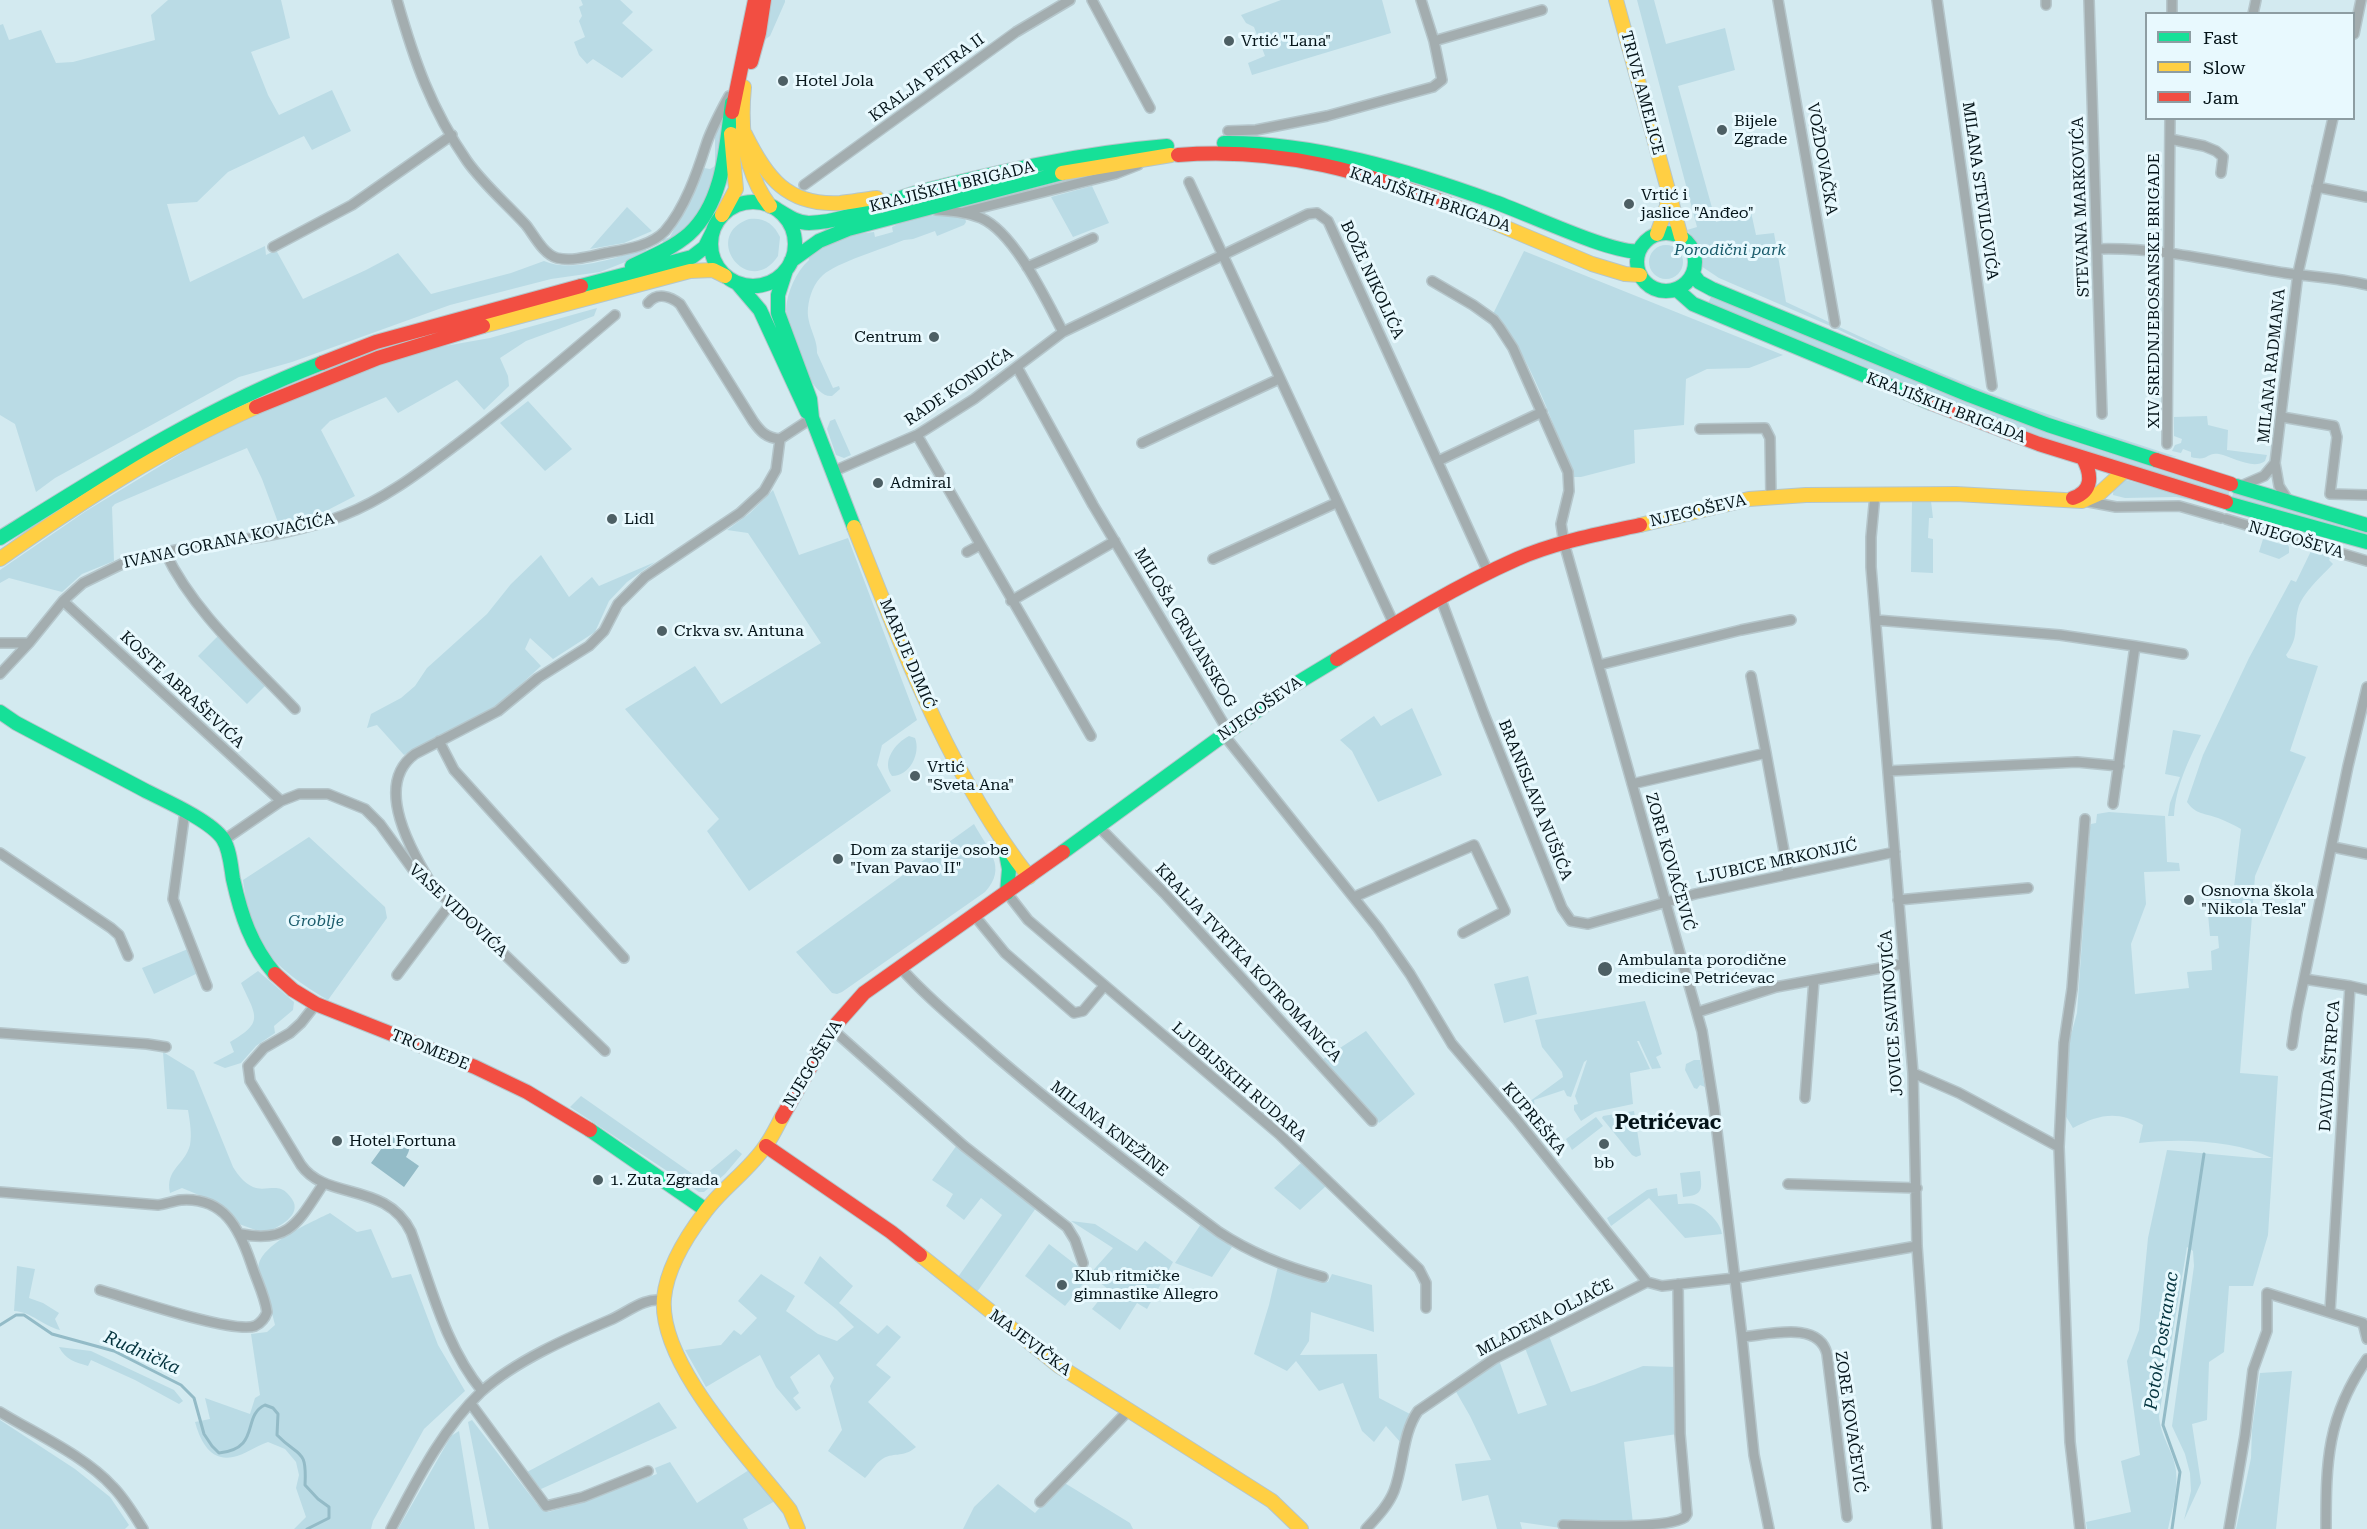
<!DOCTYPE html>
<meta charset="utf-8">
<style>
body{margin:0}
#map{position:relative;width:2367px;height:1529px;overflow:hidden;background:#d3eaf0;font-family:"Roboto Serif",serif}
canvas{display:block}
.legend{position:absolute;left:2145px;top:12px;width:210px;height:108px;box-sizing:border-box;background:#e8f9fe;border:2px solid #8d9da2;margin:0;padding:8px 10px;list-style:none;font-size:18px;color:#051419}
.legend li{display:flex;align-items:center;gap:12px;height:30px}
.legend b{width:30px;border:2px solid #8d9da2}
</style>
<div id="map">
<canvas width="2367" height="1529"></canvas>
<ul class="legend">
<li><b style="height:8px;background:#16e098"></b>Fast</li>
<li><b style="height:8px;background:#ffcf43"></b>Slow</li>
<li><b style="height:8px;background:#f24e42"></b>Jam</li>
</ul>
</div>
<script>
const c = document.querySelector('canvas').getContext('2d');
c.lineJoin = 'round';
function fill(path, color) { c.fillStyle = color; c.fill(path, 'evenodd'); }
function strokePath(path, color, width, dash) { c.strokeStyle = color; c.lineWidth = width; c.lineCap = dash ? 'butt' : 'round'; c.setLineDash(dash || []); c.stroke(path); }
function drawText(font, color, halo, rows, align = 'center') {
  c.font = font + ' "Roboto Serif",serif'; c.lineWidth = 6; c.setLineDash([]); c.textBaseline = 'middle'; c.strokeStyle = halo; c.fillStyle = color; for (const [text, x, y, turn = 0] of rows) {
    c.save(); c.translate(x, y); c.rotate((+turn || 0) * Math.PI / 180); c.textAlign = isNaN(turn) ? turn : align; if (halo) c.strokeText(text, 0, 0); c.fillText(text, 0, 0); c.restore();
  }
}
fill(new Path2D(`
 M168 0H281L290 38 251 52 268 95 279 115 332 90 351 131 312 150 304 136 228 172 197 202 167 204 190 282 265 246 266 255 276 250 303 299 366 270 398 253 431 294 511 273 544 261C571 273 618 258 645 248L648 253 600 272 551 279 450 305 292 362 239 377 55 478 36 492 15 424 0 415V25L3 24 9 40 41 30 56 63 73 62 155 40 151 15Z
 M581 0H620L633 12 622 23 653 50 622 78 593 59 587 64 579 55 574 42 585 37 579 21 582 16 579 7 583 5Z
 M770 0H785V2L770 36 763 41Z
 M1281 0H1382L1391 33 1252 75 1248 63 1265 56 1254 27 1246 23 1241 15Z
 M1637 0H1654L1666 44 1725 28 1735 70 1678 86 1716 222 1751 212 1756 235 1774 233 1786 302C1855 334 1924 368 1995 395 2055 418 2116 437 2177 457L2153 454 2072 429 1891 355 1835 328 1719 278 1701 266C1702 253 1696 241 1687 230L1697 227Z
 M725 111C718 151 716 197 687 228 681 235 671 240 664 245L662 240 670 237 704 168 710 169 715 166V137Z
 M1092 186 1109 223 1073 237 1051 197Z
 M627 207 652 231 624 243 590 249Z
 M916 215 959 216 965 218 966 222 964 225 937 236 935 231 913 239 904 240C885 248 836 263 823 275 814 283 809 296 808 308 806 325 818 338 817 353L833 388 839 386 840 389 832 396C823 397 816 388 811 381 804 370 786 321 786 310 787 292 796 272 809 260L808 255 839 236 874 232 875 237 893 232 892 227Z
 M749 219C764 217 774 224 780 237L778 256C749 300 700 236 749 219Z
 M1649 262a17 17 0 1 1 34 0a17 17 0 1 1-34 0Z
 M1524 251 1783 355 1749 368 1707 369 1686 379 1684 425 1634 430 1635 463 1581 477H1573C1554 427 1530 352 1493 314Z
 M1712 295 1972 403 2090 447 2230 489 2228 496 2054 441 2006 424 1708 303Z
 M597 308 594 316 526 341 500 358 508 376 509 386 484 410 457 380 398 413 386 397 330 421 321 430 355 496 322 513 279 525 262 479 247 448 115 504 112 507 114 561 82 574 62 592 9 578 0 583V570L86 511 223 428 313 389 428 349 490 338Z
 M528 401 572 449 545 471 500 423Z
 M2207 416 2208 425 2228 430 2227 450 2267 455 2265 461C2253 470 2233 457 2219 454 2206 452 2209 462 2191 457V452L2183 449 2181 453 2172 451 2175 445 2181 443 2182 439 2174 436V417Z
 M835 419 851 455 844 458 836 455 827 429 830 421Z
 M2126 480 2181 495 2192 500 2176 497 2125 498 2113 495 2114 484Z
 M773 490 799 555 848 538 917 720 882 745 877 765 891 791 749 891 707 831 719 819 625 709 695 666 721 704 821 643 748 533 727 530 750 513Z
 M2234 490 2367 530V535L2232 497Z
 M1912 501H1931L1933 518H1929L1928 538 1933 539V573L1911 572Z
 M2263 539 2284 545 2286 542 2289 547V553L2279 559 2259 552Z
 M2311 551 2331 556 2329 560 2333 564C2322 576 2302 593 2298 609 2293 629 2300 635 2286 655L2288 658 2318 666 2290 751 2306 757 2255 876 2240 1073 2278 1076 2268 1235 2253 1286H2229L2224 1352 2209 1362 2207 1420 2192 1424 2201 1483 2184 1520 2191 1491 2190 1473 2185 1454 2172 1426 2194 1266 2193 1251 2187 1247 2159 1416C2160 1436 2174 1452 2176 1471 2178 1491 2172 1510 2168 1529H2087L2086 1522 2131 1512 2121 1461 2140 1455 2127 1361 2139 1330 2148 1238 2167 1150 2254 1158H2272C2235 1140 2180 1138 2139 1143L2143 1125C2117 1110 2098 1115 2073 1128L2065 1115 2069 1042 2077 1013 2090 827 2091 824 2096 823 2097 814 2109 812 2165 816 2167 862 2179 863 2180 871 2144 872 2146 904 2131 944 2135 994 2189 988 2187 972 2212 970 2211 951 2219 948 2218 936H2210L2208 914 2217 895H2233L2241 829C2234 825 2226 821 2218 818 2205 813 2196 815 2187 802L2203 755 2249 658 2291 580 2296 582Z
 M541 555 569 597 592 577 599 586 655 562 627 582 609 601 595 632 553 659 530 638 525 649 541 666 504 700 486 713 404 755 377 725 367 728 371 714 401 698 415 686 427 668 487 614 511 584Z
 M219 635 267 684 247 704 198 656Z
 M1412 708 1442 775 1378 802 1352 751 1340 740 1374 716 1381 726Z
 M2173 730 2201 735C2188 762 2176 785 2174 816H2168L2170 803 2180 777 2165 774Z
 M909 736 915 738C921 753 910 776 892 776 881 762 895 743 909 736Z
 M974 824C988 850 1008 867 985 892L842 992 837 994 832 993 796 952Z
 M309 837 385 907 387 918 328 1000C296 981 263 959 251 922 247 909 245 894 243 880Z
 M188 949 198 973 154 994 142 968Z
 M258 971 294 1002 293 1010 274 1026 275 1033 256 1046 241 1063 225 1068 213 1063 234 1052 230 1042C265 1022 256 1016 241 983Z
 M1528 976 1537 1014 1504 1023 1494 984Z
 M1645 1001 1662 1054 1656 1057 1661 1068 1652 1069 1639 1041H1637L1650 1069 1630 1073 1633 1104 1595 1112 1581 1121 1574 1110V1105L1578 1104 1575 1096 1587 1060 1584 1062 1571 1097 1567 1096 1564 1090 1534 1100 1535 1108 1519 1112 1518 1110 1563 1077 1562 1072 1542 1047 1535 1020Z
 M1366 1031 1415 1094 1379 1123 1323 1059Z
 M163 1052 194 1071 233 1167C238 1175 244 1183 253 1187 262 1191 273 1186 281 1189 286 1191 289 1195 292 1199 303 1215 278 1228 264 1233L239 1224 216 1202 182 1188 170 1193C165 1169 185 1165 190 1145 192 1134 190 1122 188 1110L167 1109Z
 M1694 1060H1700L1705 1087 1700 1085 1697 1089 1694 1088 1685 1070 1686 1064Z
 M581 1096 697 1177 706 1174 736 1149 742 1154 725 1174 704 1192H699L570 1107Z
 M1634 1111 1641 1155 1636 1157 1632 1155 1602 1118 1603 1116Z
 M1596 1117 1603 1126 1572 1150 1566 1139Z
 M957 1145 1036 1208 977 1292 958 1277 1002 1215 981 1198 964 1220 946 1206 953 1194 932 1180Z
 M1301 1163 1326 1186 1300 1210 1274 1188Z
 M1700 1171C1702 1189 1704 1195 1683 1197L1680 1173Z
 M1657 1188 1658 1196 1677 1194 1678 1204C1684 1204 1689 1203 1694 1204 1705 1207 1721 1223 1722 1234L1685 1238 1649 1198 1611 1226 1607 1218 1647 1190Z
 M330 1213 357 1232 371 1229 392 1278 411 1274 438 1345 465 1391 424 1429 373 1521 371 1529H294L306 1517 296 1488 299 1475 296 1462 285 1449 268 1442C256 1446 244 1455 233 1457 210 1462 200 1440 195 1422L210 1419 205 1398 250 1414 255 1398 260 1395 251 1334 267 1332 275 1325C271 1306 262 1289 259 1271 253 1247 312 1222 330 1213Z
 M1071 1221 1095 1224 1137 1251 1145 1241 1173 1262 1147 1309 1137 1303 1120 1330 1092 1309 1108 1289 1090 1275 1065 1306 1025 1276 1049 1244 1089 1275 1113 1248Z
 M1201 1224 1232 1247 1212 1277 1175 1263Z
 M820 1256 853 1286 839 1303 878 1334 887 1325 901 1337 876 1365 891 1377 868 1402 916 1447C902 1459 893 1451 881 1460 875 1464 870 1473 865 1478L828 1451 842 1430 830 1386 834 1378 819 1354 790 1377 799 1393 793 1398 801 1408 796 1411 776 1387 760 1355 706 1387 685 1350 721 1345 734 1330 741 1335 757 1318 738 1301 761 1274 795 1296 786 1311 818 1334 837 1341 854 1327 836 1309 804 1283Z
 M17 1266 35 1269 29 1298 43 1303 59 1313 55 1319 60 1330C43 1326 32 1312 14 1311Z
 M1278 1266 1328 1282 1332 1274 1372 1285 1374 1332 1311 1312 1309 1341 1300 1355 1377 1354 1379 1398 1410 1414 1401 1443 1386 1426 1374 1442 1362 1431 1343 1383 1319 1391 1296 1361 1287 1371 1254 1354 1269 1305Z
 M1549 1336 1571 1392 1594 1385 1643 1366 1676 1367 1677 1434 1624 1442 1633 1524 1561 1528 1520 1522 1522 1529H1497L1488 1495 1462 1501 1455 1464 1491 1460 1470 1416 1455 1390 1499 1360 1518 1414 1547 1405 1525 1348Z
 M59 1347 91 1351 174 1390 183 1401 179 1404 135 1380 91 1360 88 1366C75 1362 66 1360 59 1347Z
 M2292 1371 2276 1529H2236L2251 1458 2252 1430 2260 1373Z
 M659 1402 677 1428 541 1489 527 1472Z
 M0 1420 75 1469 110 1497 129 1525 125 1529H0Z
 M472 1420 537 1504 548 1512 570 1506 657 1474 655 1468 670 1462 697 1503 749 1470 775 1501 743 1519 748 1529H489L468 1422Z
 M459 1431 475 1529H398L451 1436Z
 M1063 1482 1130 1523 1133 1529H963L974 1507 998 1484 1035 1513Z`), '#badbe5');
fill(new Path2D(`
 M397 1134C409 1138 413 1146 406 1157L419 1166 404 1187 371 1163 387 1141Z`), '#93bbc7');
strokePath(new Path2D(`
 M0 1325 16 1315H24L52 1334 114 1351 181 1385 194 1398 204 1434 212 1446 219 1453C262 1448 241 1416 265 1405L273 1408 278 1414 277 1435C299 1458 307 1447 305 1485L318 1499 329 1507V1518L307 1529
 M2172 1529 2180 1472 2163 1425 2204 1154`), '#93bbc7', 3);
const street = new Path2D(`
 M397 0C414 60 431 109 467 161 484 185 507 204 526 225 534 235 543 254 557 258 574 262 594 255 611 252 629 249 652 245 665 231 685 208 697 173 706 145 711 129 721 111 729 96
 M1092 0 1150 108
 M1778 0 1835 323
 M1937 0 1992 386
 M2046 0V5
 M2089 0 2102 414
 M2172 14V0
 M2253 14 2256 0
 M2354 34 2361 0
 M1434 41 1542 10
 M1228 131 1256 130 1327 116 1433 87 1442 80 1434 41 1421 0
 M2170 139 2204 146 2216 151 2223 157 2221 173
 M1189 182 1394 624
 M804 185 1016 32 1070 0
 M2317 187 2367 197
 M936 210C951 211 966 212 981 218 1015 233 1046 300 1063 332
 M964 212 1115 174 1138 165
 M273 247 352 205 452 135
 M2098 249C2161 247 2223 263 2285 273 2313 277 2340 278 2367 285
 M1027 267 1093 238
 M1432 281 1473 305 1494 320 1500 328 1513 348 1568 472 1569 491 1561 524 1564 543 1702 1031 1714 1107 1742 1337
 M648 303C657 292 670 296 680 304L753 421C760 431 766 438 780 439L812 418
 M1017 367 1093 505 1228 731
 M2282 417 2334 426 2337 437 2330 494 2367 495
 M1700 429 1765 428 1770 438 1771 497
 M917 435 1091 736
 M1142 443 1279 379
 M2167 444 2170 118
 M1438 461 1542 412
 M832 472 917 435 974 399 1063 332 1308 214 1317 213 1328 221 1488 572
 M2241 486 2264 476 2275 463
 M1875 495 1871 537V567L1913 1073 1917 1246 1937 1529
 M2288 500 2279 486 2275 463 2298 273 2333 118
 M2084 501 2116 507 2179 506 2221 518
 M2226 519 2367 561
 M165 552C194 613 249 660 295 709
 M967 552 980 545
 M1213 559 1336 503
 M1440 597 1484 714 1562 908 1571 921 1588 924 1695 894 1895 852
 M63 601 281 801
 M1011 601 1115 541
 M1876 620 2060 635 2135 646 2113 804
 M0 643H29
 M2135 646 2183 654
 M1599 665 1741 630 1791 620
 M0 674 29 643 63 601 83 583 126 562 165 552C224 540 287 538 344 515 385 499 420 472 456 445 511 404 563 359 615 315
 M1751 676 1766 753
 M1224 735 1378 928 1410 974 1452 1044 1516 1119 1647 1282 1662 1286 1735 1278 1917 1246
 M439 741 454 770 624 958
 M1888 771 2077 762 2119 766
 M1632 784 1766 753 1788 873
 M185 811 173 899 207 986
 M1099 827 1164 893 1372 1121
 M224 840 281 801 299 794H328L365 809 380 824 414 871 451 903 605 1051
 M2333 847 2367 854
 M0 853 111 928 119 935 128 956
 M435 890C414 855 371 786 415 754L498 711 538 678 589 646 604 631 618 604 645 577 740 513 764 491 776 470 780 439
 M1007 893 1028 920 1279 1134 1419 1269 1426 1283V1308
 M1354 897 1474 845 1505 911 1463 933
 M1898 900 2028 888
 M974 915 1005 953 1074 1013 1083 1011 1104 986
 M900 967C927 998 960 1024 990 1051 1064 1115 1141 1174 1219 1232 1251 1253 1286 1267 1323 1277
 M397 975 451 903
 M2350 986 2367 990
 M316 1004 301 1023 290 1033 264 1048 248 1066 250 1081 301 1165C326 1201 386 1181 411 1232 431 1286 445 1346 482 1391
 M1698 1012 1776 987 1814 980
 M832 1029 964 1146 1067 1227 1075 1240 1083 1263
 M0 1033 147 1044 166 1047
 M2292 1045 2297 1012 2304 979
 M1913 1073 1959 1093 2059 1147 2070 1442 2080 1529
 M1805 1098 1814 980 1903 964
 M2059 1147 2064 1043 2072 989 2085 819
 M1788 1184 1917 1188
 M0 1192 158 1205C166 1204 173 1201 181 1200 224 1197 239 1228 251 1263 256 1279 265 1296 267 1312 265 1318 261 1323 255 1326 233 1334 128 1298 100 1290
 M241 1234C291 1244 299 1220 324 1183
 M2330 1311 2350 986 2304 979 2348 766 2367 687
 M2363 1323 2367 1339
 M471 1404 546 1506 583 1497 648 1471
 M0 1412C36 1434 85 1456 113 1487 125 1499 134 1515 143 1529
 M1040 1502 1129 1410
 M1563 1525C1588 1526 1668 1529 1685 1517L1687 1514 1680 1434 1678 1284
 M391 1529C416 1482 442 1429 481 1392 515 1361 568 1338 610 1320 627 1313 645 1296 664 1301
 M1366 1529C1376 1518 1388 1506 1394 1491 1404 1465 1402 1434 1418 1411L1494 1359 1647 1282
 M1769 1529 1754 1455 1742 1337C1768 1335 1819 1320 1827 1354L1847 1517
 M2229 1529 2245 1435 2253 1370 2267 1331V1293L2363 1323
 M2326 1529C2326 1461 2327 1417 2367 1359`);
const fast = new Path2D(`
 M1224 143C1313 142 1409 171 1492 201 1522 211 1614 255 1639 251
 M711 244a42 42 0 1 1 84 0a42 42 0 1 1-84 0Z
 M776 209C786 215 797 223 809 223 847 222 884 202 919 192 1001 171 1083 153 1167 146
 M1637 262a29 29 0 1 1 58 0a29 29 0 1 1-58 0Z
 M791 261 819 241 848 229 1062 173
 M632 266C651 257 673 248 689 234 724 202 726 146 732 103
 M786 270 778 295V313L810 399 812 418 854 527
 M1693 274 1699 282 1712 289 1969 395 2048 425 2156 460
 M737 283 760 310 807 412
 M581 286 692 257 705 247 713 231
 M1676 289 1693 304 1931 403
 M2236 486 2367 525
 M2230 504 2367 542
 M0 538C104 473 207 407 322 363
 M0 712 16 723C59 746 103 768 146 791 166 801 211 821 223 839 230 850 231 867 233 879 241 915 251 946 275 974
 M1005 848 1009 869 1007 893
 M1063 852 1284 691 1337 659
 M590 1130 706 1210`);
const slow = new Path2D(`
 M1616 0 1681 237
 M744 87C740 128 744 172 770 206
 M745 134C766 177 787 206 840 203 852 202 865 199 877 198
 M1062 173 1171 155
 M1464 210 1592 264 1625 274 1640 275
 M722 215 736 189 731 134
 M1657 234 1667 206V195
 M483 326 690 271 713 270 725 276
 M1640 525 1749 499 1806 495 1956 494 2082 501 2100 493 2124 471
 M854 527C902 648 948 772 1029 877
 M0 559C81 502 165 447 256 407
 M782 1117C777 1126 772 1137 766 1145 750 1170 722 1188 705 1212 686 1237 667 1267 664 1298 658 1365 751 1459 790 1510L798 1529
 M920 1255 1059 1366 1272 1501 1301 1529`);
const jam = new Path2D(`
 M751 62 759 33 764 0
 M732 112 755 0
 M1178 155C1283 147 1367 172 1464 210
 M322 363 376 342 581 286
 M1931 403 2039 444 2226 502
 M256 407 378 358 483 326
 M2156 460 2231 484
 M2073 498C2093 491 2092 475 2083 458
 M1337 659C1396 623 1454 587 1517 559 1556 542 1599 534 1640 525
 M275 974 293 990 316 1004 475 1067 527 1092 590 1130
 M782 1117 832 1029 864 993 1063 852
 M766 1146 891 1232 920 1255`);
strokePath(street, '#b5c6cb', 12);
strokePath(fast, '#b5c6cb', 16);
strokePath(slow, '#b5c6cb', 16);
strokePath(jam, '#b5c6cb', 16);
strokePath(street, '#a3adaf', 9);
strokePath(fast, '#16e098', 14);
strokePath(slow, '#ffcf43', 14);
strokePath(jam, '#f24e42', 14);
for (const [x, y, r, color] of [
 [1229,41,6,"#4d5f64"],
 [783,81,6,"#4d5f64"],
 [1722,130,6,"#4d5f64"],
 [1629,204,6,"#4d5f64"],
 [934,337,6,"#4d5f64"],
 [878,483,6,"#4d5f64"],
 [612,519,6,"#4d5f64"],
 [662,631,6,"#4d5f64"],
 [915,776,6,"#4d5f64"],
 [838,859,6,"#4d5f64"],
 [2189,900,6,"#4d5f64"],
 [1605,969,8,"#4d5f64"],
 [337,1141,6,"#4d5f64"],
 [1604,1144,6,"#4d5f64"],
 [598,1180,6,"#4d5f64"],
 [1062,1285,6,"#4d5f64"]
]) { const dot = new Path2D(); dot.arc(x, y, r, 0, 2 * Math.PI); c.fillStyle = color; c.fill(dot); strokePath(dot, '#e8f9fe', 2); }
drawText('16px', '#051419', '#e8f9fe', [
 ["Vrtić \"Lana\"",1241,41],
 ["Hotel Jola",795,81],
 ["Bijele",1734,121],
 ["Zgrade",1734,139],
 ["Vrtić i",1641,195],
 ["jaslice \"Anđeo\"",1641,213],
 ["Centrum",922,337,"right"],
 ["Admiral",890,483],
 ["Lidl",624,519],
 ["Crkva sv. Antuna",674,631],
 ["Vrtić",927,767],
 ["\"Sveta Ana\"",927,785],
 ["Dom za starije osobe",850,850],
 ["\"Ivan Pavao II\"",850,868],
 ["Osnovna škola",2201,891],
 ["\"Nikola Tesla\"",2201,909],
 ["Ambulanta porodične",1618,960],
 ["medicine Petrićevac",1618,978],
 ["Hotel Fortuna",349,1141],
 ["bb",1604,1163,"center"],
 ["1. Zuta Zgrada",610,1180],
 ["Klub ritmičke",1074,1276],
 ["gimnastike Allegro",1074,1294]
], 'left');
drawText('16px', '#051419', '#e8f9fe', [
 ["KRALJA PETRA II",927,78,-36],
 ["TRIVE AMELICE",1642,93,75],
 ["VOŽDOVAČKA",1822,159,80],
 ["KRAJIŠKIH BRIGADA",952,187,-14],
 ["MILANA STEVILOVIĆA",1980,191,82],
 ["KRAJIŠKIH BRIGADA",1430,200,19],
 ["STEVANA MARKOVIĆA",2081,207,-92],
 ["BOŽE NIKOLIĆA",1372,280,65],
 ["XIV SREDNJEBOSANSKE BRIGADE",2154,291,-90],
 ["MILANA RADMANA",2272,366,-84],
 ["RADE KONDIĆA",959,387,-34],
 ["KRAJIŠKIH BRIGADA",1946,408,21],
 ["NJEGOŠEVA",1698,511,-13],
 ["NJEGOŠEVA",2296,540,16],
 ["IVANA GORANA KOVAČIĆA",229,541,-12],
 ["MILOŠA CRNJANSKOG",1185,628,59],
 ["MARIJE DIMIĆ",907,654,67],
 ["KOSTE ABRAŠEVIĆA",182,690,43],
 ["NJEGOŠEVA",1260,709,-35],
 ["BRANISLAVA NUŠIĆA",1535,800,68],
 ["ZORE KOVAČEVIĆ",1670,862,74],
 ["LJUBICE MRKONJIĆ",1777,862,-12],
 ["VASE VIDOVIĆA",458,911,43],
 ["KRALJA TVRTKA KOTROMANIĆA",1248,963,47],
 ["JOVICE SAVINOVIĆA",1892,1013,-94],
 ["TROMEĐE",430,1050,22],
 ["NJEGOŠEVA",813,1064,-59],
 ["DAVIDA ŠTRPCA",2330,1066,-86],
 ["LJUBIJSKIH RUDARA",1239,1082,41],
 ["KUPREŠKA",1534,1119,50],
 ["MILANA KNEŽINE",1109,1129,38],
 ["MLADENA OLJAČE",1545,1318,-27],
 ["MAJEVIČKA",1030,1343,37],
 ["ZORE KOVAČEVIĆ",1850,1422,82]
]);
drawText('italic 16px', '#1b5c6c', '#e8f9fe', [
 ["Porodični park",1730,250],
 ["Groblje",316,921]
]);
drawText('italic 18px', '#03333e', '#e8f9fe', [
 ["Potok Postranac",2162,1341,-81],
 ["Rudnička",142,1353,24]
]);
drawText('bold 20px', '#051419', '#e8f9fe', [
 ["Petrićevac",1668,1123]
]);
</script>
